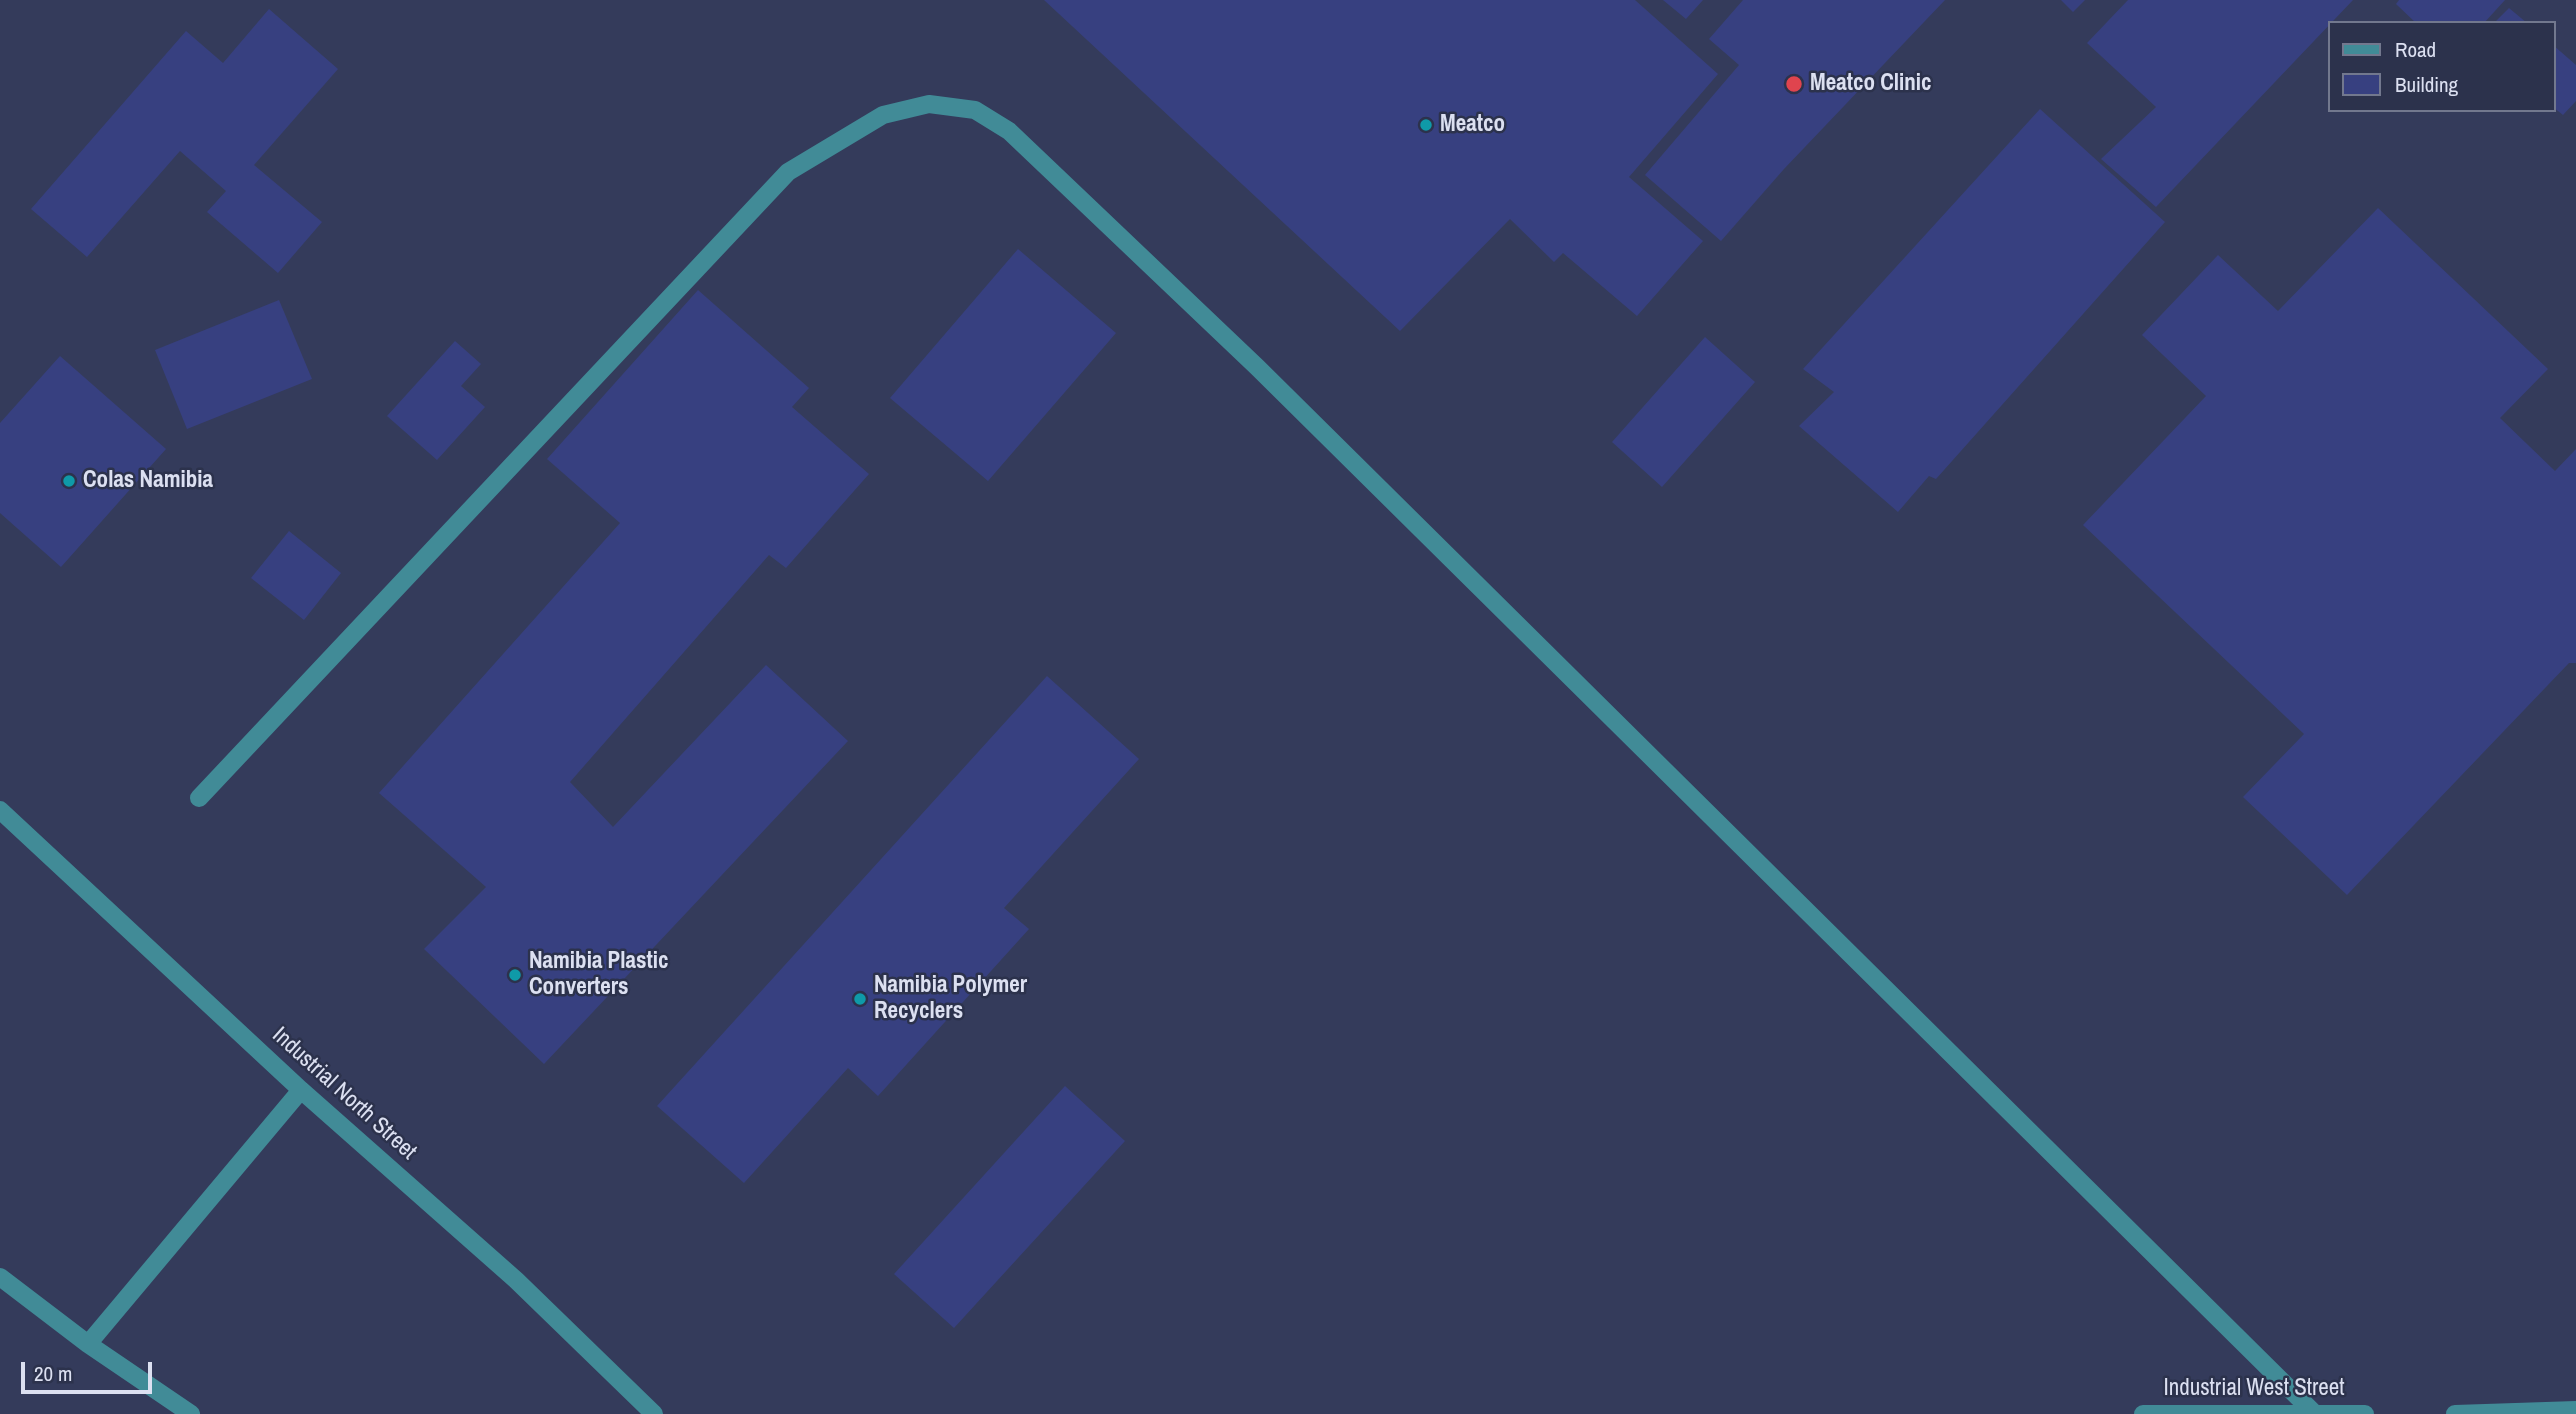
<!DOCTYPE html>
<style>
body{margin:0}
#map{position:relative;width:2576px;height:1414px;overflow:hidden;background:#2c324c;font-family:"Archivo Narrow",sans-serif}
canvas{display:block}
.legend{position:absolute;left:2328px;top:21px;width:228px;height:91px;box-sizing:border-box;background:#2c324c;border:2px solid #72788e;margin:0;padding:9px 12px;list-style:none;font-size:21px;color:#dce0f1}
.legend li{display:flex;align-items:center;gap:14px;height:35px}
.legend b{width:35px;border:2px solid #72788e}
.scale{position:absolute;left:21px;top:1362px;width:131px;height:32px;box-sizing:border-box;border:4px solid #dce0f1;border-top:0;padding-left:9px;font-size:21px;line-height:24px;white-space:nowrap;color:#dce0f1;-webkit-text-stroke:5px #2c324c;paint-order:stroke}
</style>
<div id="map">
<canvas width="2576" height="1414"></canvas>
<ul class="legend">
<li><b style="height:9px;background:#418b97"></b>Road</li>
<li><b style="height:19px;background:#374080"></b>Building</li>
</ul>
<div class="scale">20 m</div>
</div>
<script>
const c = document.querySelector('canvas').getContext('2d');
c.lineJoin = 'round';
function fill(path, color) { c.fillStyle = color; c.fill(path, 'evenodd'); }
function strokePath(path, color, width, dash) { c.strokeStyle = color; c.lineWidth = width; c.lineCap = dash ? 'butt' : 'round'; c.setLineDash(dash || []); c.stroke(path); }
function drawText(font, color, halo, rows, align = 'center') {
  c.font = font + ' "Archivo Narrow",sans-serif'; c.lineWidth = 5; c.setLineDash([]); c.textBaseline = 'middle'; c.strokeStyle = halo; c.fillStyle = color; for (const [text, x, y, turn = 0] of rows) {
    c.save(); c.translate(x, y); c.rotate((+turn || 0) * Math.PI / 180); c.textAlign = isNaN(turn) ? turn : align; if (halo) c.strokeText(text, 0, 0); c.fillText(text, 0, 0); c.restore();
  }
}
fill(new Path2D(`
 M0 0H2576V1414H0ZM2329 23H2553V110H2329Z`), '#343b5b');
fill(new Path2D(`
 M1044 0H1635L1718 74 1629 177 1703 241 1637 316 1563 253 1554 262 1510 219 1400 331Z
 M1663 0H1703L1686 19Z
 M1743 0H1945L1784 169 1721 241 1645 175 1739 65 1709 39Z
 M2061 0H2085L2073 12Z
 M2128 0H2353L2156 207 2101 159 2156 107 2087 43Z
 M2399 0H2505L2484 23H2416L2396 4Z
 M2509 8 2527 23H2494Z
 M269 9 338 69 254 165 322 222 278 273 207 212 226 191 180 151 87 257 31 209 186 31 223 63Z
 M2553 45 2576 65V101L2563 115 2553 107Z
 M2040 109 2165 222 1936 479 1929 476 1898 512 1799 426 1834 392 1803 369Z
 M2378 208 2548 369 2500 418 2555 471 2576 449V663H2569L2347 895 2243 797 2304 734 2083 525 2206 396 2142 335 2218 255 2278 311Z
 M1018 249 1116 333 988 481 890 398Z
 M698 290 809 388 792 407 869 474 786 568 769 555 570 782 613 827 766 665 848 741 544 1064 424 949 486 887 379 793 620 523 547 459Z
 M279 300 312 379 187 429 155 350Z
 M1705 337 1755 382 1662 487 1612 442Z
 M455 341 481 364 461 386 485 407 437 460 387 416Z
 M60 356 166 449 61 567 0 513V423Z
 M289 531 341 573 304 620 251 578Z
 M1047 676 1139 759 1004 908 1029 929 878 1096 848 1068 744 1183 657 1106Z
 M1065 1086 1125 1141 954 1328 894 1274Z`), '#374080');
strokePath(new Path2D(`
 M199 798 788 172 883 115 929 104 975 110 1009 131 1257 367 2314 1413
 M0 810 301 1090 516 1280 654 1414
 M0 1277 88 1344 191 1414
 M88 1344 301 1090
 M2143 1414H2365
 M2455 1414 2576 1410`), '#418b97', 18);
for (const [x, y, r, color] of [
 [1794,84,9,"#e0444e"],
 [1426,125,7,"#0f9aa8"],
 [69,481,7,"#0f9aa8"],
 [515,975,7,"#0f9aa8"],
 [860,999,7,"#0f9aa8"]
]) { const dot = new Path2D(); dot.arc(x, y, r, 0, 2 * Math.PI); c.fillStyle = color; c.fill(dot); strokePath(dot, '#2c324c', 2.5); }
drawText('bold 23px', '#dce0f1', '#2c324c', [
 ["Meatco Clinic",1810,84],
 ["Meatco",1440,125],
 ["Colas Namibia",83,481],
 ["Namibia Plastic",529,962],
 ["Converters",529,988],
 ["Namibia Polymer",874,986],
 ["Recyclers",874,1012]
], 'left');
drawText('23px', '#dce0f1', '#2c324c', [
 ["Industrial North Street",344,1094,42],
 ["Industrial West Street",2254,1389]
]);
</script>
